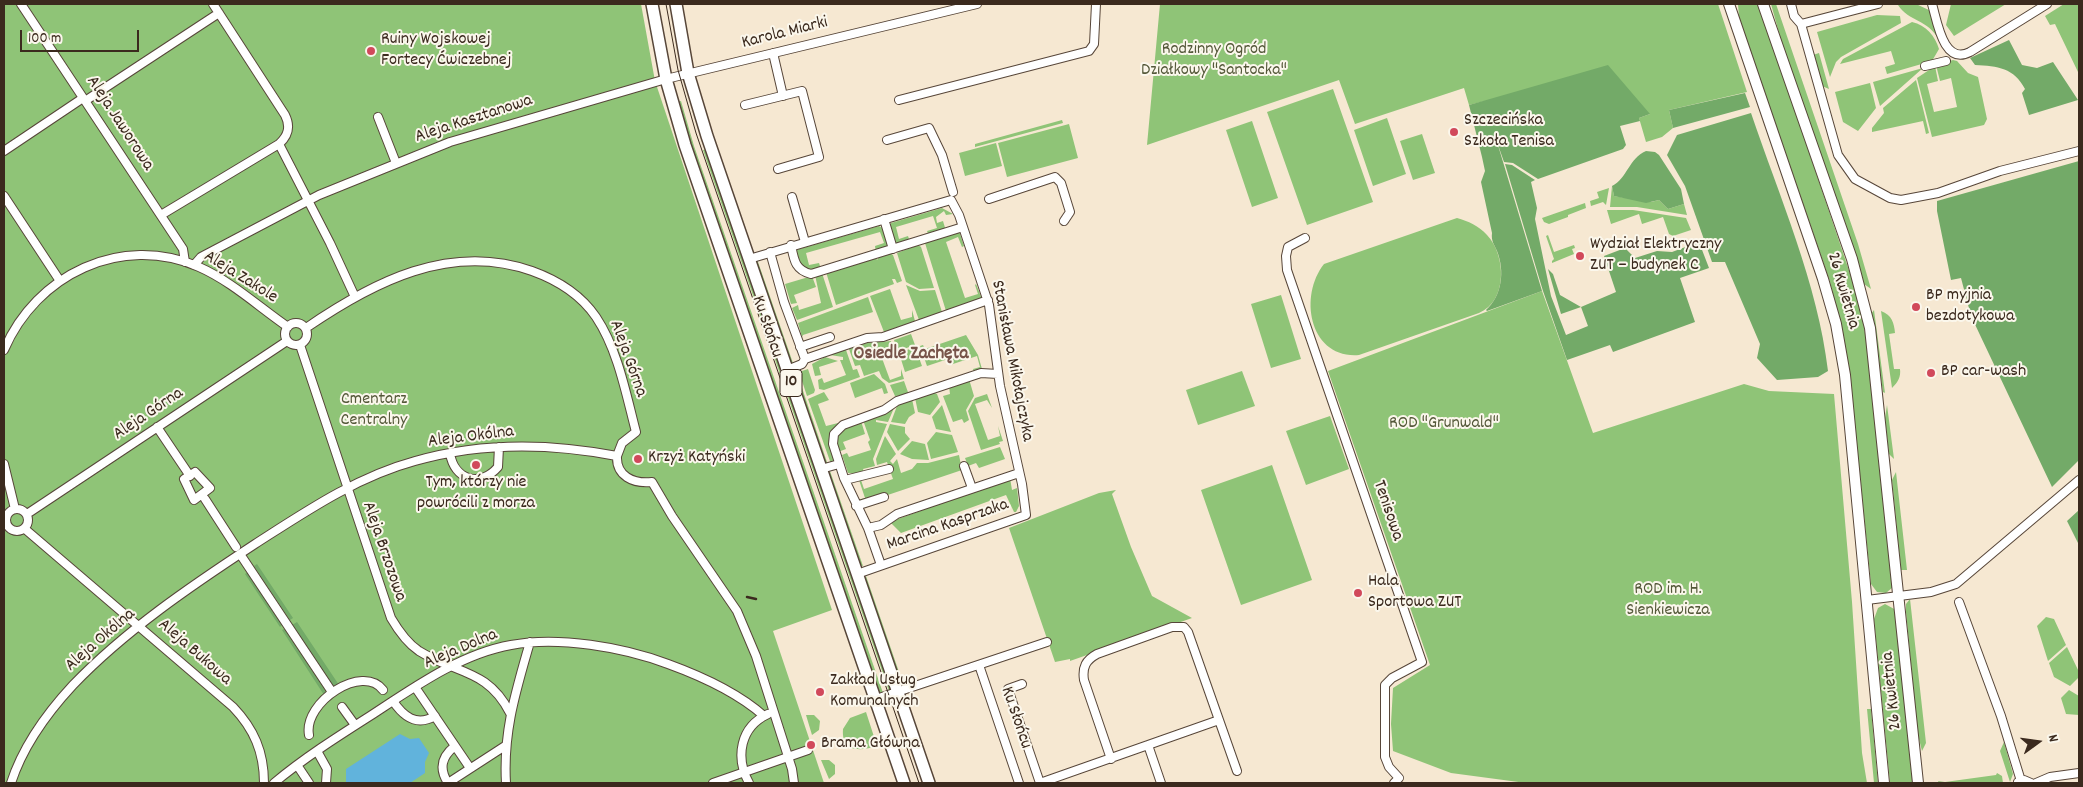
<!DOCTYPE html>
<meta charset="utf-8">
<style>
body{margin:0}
#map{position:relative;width:2083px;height:787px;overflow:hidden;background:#f6e8d2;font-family:Dekko,sans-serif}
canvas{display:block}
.frame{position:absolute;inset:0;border:5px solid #3b2a1e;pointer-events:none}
.north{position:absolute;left:2013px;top:717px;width:50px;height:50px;-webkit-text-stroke:4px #fbf7ec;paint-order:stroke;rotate:76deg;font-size:14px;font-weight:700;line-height:20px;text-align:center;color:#3b2a1e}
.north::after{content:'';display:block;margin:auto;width:18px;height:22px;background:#3b2a1e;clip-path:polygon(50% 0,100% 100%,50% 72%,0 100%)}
.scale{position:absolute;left:20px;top:30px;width:119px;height:22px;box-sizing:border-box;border:2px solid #3b2a1e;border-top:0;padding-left:6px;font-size:15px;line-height:18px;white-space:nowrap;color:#3b2a1e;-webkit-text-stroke:4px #fbf7ec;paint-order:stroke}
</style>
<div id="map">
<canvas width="2083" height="787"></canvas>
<div class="frame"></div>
<div class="north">N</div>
<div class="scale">100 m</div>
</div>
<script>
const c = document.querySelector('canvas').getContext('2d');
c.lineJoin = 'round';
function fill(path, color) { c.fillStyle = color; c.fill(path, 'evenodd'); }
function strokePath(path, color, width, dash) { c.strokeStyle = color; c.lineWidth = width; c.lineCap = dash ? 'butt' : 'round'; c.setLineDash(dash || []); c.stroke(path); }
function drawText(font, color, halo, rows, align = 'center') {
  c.font = font + ' Dekko,sans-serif'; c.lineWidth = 4; c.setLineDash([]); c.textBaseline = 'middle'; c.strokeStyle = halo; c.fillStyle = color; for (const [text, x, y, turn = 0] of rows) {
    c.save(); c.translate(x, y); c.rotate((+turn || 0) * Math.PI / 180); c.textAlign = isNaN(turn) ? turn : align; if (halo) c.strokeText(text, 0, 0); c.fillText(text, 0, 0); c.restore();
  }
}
fill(new Path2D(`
 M4 4H641L655 81 832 610 773 631 824 783H4Z
 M1160 4H1718L1747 92 1669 110 1673 128 1662 137 1646 142 1639 118 1650 114 1485 101 1469 105 1464 88 1355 124 1339 80 1147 145Z
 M1738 4H1759L1860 303 1866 339 1893 587 1886 593 1877 592 1871 584 1849 368 1841 326 1830 282 1739 18Z
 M1771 4H1776L1858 244 1871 289 1864 284 1787 62Z
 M1916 4 1931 11 1939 40C1928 19 1909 22 1898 5Z
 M1951 4H2006L1954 36 1946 25Z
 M2064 4H2079L2078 72 2055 24 2050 25 2045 16Z
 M1877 15 1900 16 1901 23 1841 57 1836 62 1830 77 1817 32Z
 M1912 22C1926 25 1935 36 1939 49L1932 61 1887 74 1885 67 1895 64 1891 51 1840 64 1843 59Z
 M1819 53 1829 89 1822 86 1813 55Z
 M1953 60 1957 61 1968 73 1978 77 1987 119 1984 125 1932 137 1917 78 1935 66 1938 81 1927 84 1934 112 1957 107 1951 78 1940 81 1936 65Z
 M1923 68 1880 106 1873 82Z
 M1916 80 1929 133 1926 134 1923 121 1872 132V128L1884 113 1883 108Z
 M1870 83 1876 108 1858 131 1843 122 1835 92Z
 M1333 89 1373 202 1307 225 1267 112Z
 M681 101 694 146 883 693 878 692 676 102Z
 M1387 118 1406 174 1373 186 1354 130Z
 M1062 120 1063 123 975 147V144Z
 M1252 121 1278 198 1252 207 1226 130Z
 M1069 124 1078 158 1007 177 998 143Z
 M1422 134 1435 173 1413 180 1400 141Z
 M996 143 1002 166 965 176 959 153Z
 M708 149 891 689 889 691 703 150Z
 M1612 186 1614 196 1651 202 1659 200 1668 209 1684 204 1687 215 1637 207H1610Z
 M1609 188 1606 205 1603 202 1591 206 1590 201 1599 198 1597 192Z
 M1585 203 1586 208 1568 215V217L1549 224 1544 222 1542 218Z
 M942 208 953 214 946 215 944 211 936 217 937 223 943 221 946 231 929 236 927 231 937 228 933 216 896 227 899 239 908 236 910 242 900 246 895 244 890 227 891 223Z
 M1607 210H1633L1686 218 1691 230 1673 236 1669 234 1663 217 1642 224 1639 214 1611 224Z
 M1457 218C1468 221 1479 226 1487 235 1506 255 1508 301 1479 313L1359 355C1310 359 1298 297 1324 264Z
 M879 226 884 229 889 246 876 253 875 246 884 243 880 232 806 253 809 265 819 263 821 269 807 271 800 265 796 250Z
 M959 231 964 246 962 247 958 237 946 242 965 298 978 294 975 285 976 284 982 299 946 311 925 243Z
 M1548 235 1554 252 1574 245 1575 248 1572 249 1574 254 1552 263V261L1554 259 1546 236Z
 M918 245 921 247 934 288 919 289 906 282 897 253Z
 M890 253 893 255 902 281 897 283 895 279H892L894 284 836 305 826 272 876 257 877 260 879 257Z
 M757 259 794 366 791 365 755 263Z
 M822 273 833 307 797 320 792 308 798 305 799 310 821 303 815 275Z
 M812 276 816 287 794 295 797 303 791 304 785 284Z
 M906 285 920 291 935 290 942 312 919 320Z
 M890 289 901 320 912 317V310L915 321 884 332 870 296Z
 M1542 291 1593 433 1744 384 1769 391 1834 394 1852 602 1862 753 1867 783H1526L1451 773 1393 751 1391 724 1393 688 1430 665 1328 371Z
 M1281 295 1301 359 1271 368 1251 304Z
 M868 297 873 312 803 335 802 337 798 323Z
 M1874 310 1885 393 1883 392 1871 314Z
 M1881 311C1892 315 1894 323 1895 333L1889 334 1894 369H1900C1901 377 1898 382 1892 388Z
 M911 334 915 345 898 351 894 340Z
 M966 335 978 355 982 369 974 373 973 369 980 367 977 356 950 365 948 359 927 366 920 346 923 345 925 349Z
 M891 341 894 351 891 346 879 350 890 380 901 376V369L904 379 889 383 882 378 879 371 864 376 860 365 855 366 849 349 867 343Z
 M915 347 922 366 905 372 899 353Z
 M846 350 853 370 857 369 860 377 824 390 819 389 818 380 822 378 824 383 846 375 840 360H843V357L830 355Z
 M825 357 838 361 819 367 821 375 815 376 812 364Z
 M808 369 815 390 814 393 807 396 799 372Z
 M796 370 828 465H825L794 374Z
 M1242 371 1255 406 1198 425 1186 390Z
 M874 374 885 384 888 393 884 394 882 388 855 398 850 383Z
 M969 379 974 396 966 410 969 420 964 423 962 419 953 422 943 396 950 394 949 386Z
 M904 381 909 395 895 396 890 385Z
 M824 392 829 400 818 404 826 426 838 423 839 426 830 437 835 462 831 464 808 399Z
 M932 392 937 394 940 402 930 415 918 412 915 398Z
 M987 394 992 408 987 400 975 404 988 440 1000 436 998 426 1003 441 999 442 1000 444 981 450 968 411 975 398Z
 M912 399 915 413 909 417 905 424 891 422 897 406Z
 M942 405 951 432 936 429 932 417Z
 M1887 405 1894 459 1889 454 1885 418Z
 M894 408 888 422 876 420V422L887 424 873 459 875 466 863 469 864 474 848 473 842 455 847 453 849 457 871 450 868 442 870 440 863 420Z
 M1330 416 1349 469 1306 485 1286 431Z
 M861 421 865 434 843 442 846 449 838 452C832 433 843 427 861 421Z
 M890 424 905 427V433L910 439 898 451 887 432Z
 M936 432 952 435 958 452 931 459 927 443Z
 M885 436 896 454 890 461 893 464 897 459 901 473 912 469 917 463H928L959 455 962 470 861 504 857 500 865 498 858 477 866 478 861 480 864 489 893 479 887 462 877 465 876 459Z
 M912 441 925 444 929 460 912 459 900 454Z
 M1000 447 1005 459 979 468 976 463 968 466 965 458Z
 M1272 465 1312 580 1241 605 1201 490Z
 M830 471 863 566 857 564 828 475Z
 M1896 472 1907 570H1901L1892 480Z
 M1010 478 1012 490 1017 488 1019 506 1016 512H1014L1006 495 901 533 890 522Z
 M1116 490 1112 494 1131 547 1152 596 1192 618 1070 661V659L1055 662 1009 528 1099 493Z
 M866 576 900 675H898L895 673 864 580Z
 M1910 599 1926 743 1922 751 1918 735 1906 612V604Z
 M1885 604 1896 610 1914 783H1890L1874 619 1878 608Z
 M2046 617 2054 619 2066 645 2048 661 2037 626Z
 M2067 647 2079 672V677L2070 686 2054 677 2049 663Z
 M2069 690 2079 696V715L2066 714 2061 698Z
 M1867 709H1871L1878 783H1874Z
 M866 712 877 746C861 751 841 753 843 729L850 718Z
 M806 715H814L820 721 819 730 812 735Z
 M2004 742 2013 774 2010 782 2000 751Z
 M821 760H829L835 765V774L829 779Z
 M1997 773 2002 776 2003 783H1939L1938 781 1945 782 1996 775Z`), '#8fc477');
fill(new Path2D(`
 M2009 40 2022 65 2037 68 2053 62 2078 100 2029 115 2022 93 2025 89C2014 68 1998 66 1975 65L1970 58Z
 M1608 65 1650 114 1639 118 1640 121 1620 126 1626 145 1623 149 1538 179 1513 163 1504 162 1497 142 1542 291 1487 311 1486 310C1502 296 1505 271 1497 251 1494 244 1491 241 1492 233L1481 182 1485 171 1482 157 1469 105Z
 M1745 93 1750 107 1673 128 1669 110Z
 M1751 113C1779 196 1818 284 1828 371L1818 377 1777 380 1757 358 1760 344 1725 262H1712L1685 186 1667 155 1677 135Z
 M1646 151 1655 152 1659 155 1681 189 1684 204 1668 209 1659 200 1646 203 1614 196 1612 186C1627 179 1629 158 1646 151Z
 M2079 161V460L2052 487 1971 316 1961 278 1951 280 1937 211V201Z
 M1505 164 1512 165 1535 180 1531 182 1537 208 1535 219 1551 296 1566 335 1588 326 1581 307 1561 314 1548 269 1553 274 1560 295 1581 307 1616 292 1604 256 1625 248 1635 258 1657 251 1672 252 1699 242 1709 268 1680 278 1695 322 1613 352 1610 345 1567 360 1543 291Z
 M2079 510V545L2067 521Z
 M257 564 293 618 290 620 254 566Z
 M249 571 283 624 280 627 245 574Z
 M297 622 339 685 334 688 292 625Z
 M286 628 329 691 324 695 282 630Z`), '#73aa68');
fill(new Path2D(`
 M400 734 410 739 419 738 429 753 425 762V773L410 783H346V769Z`), '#61b3dc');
const street = new Path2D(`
 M21 4 183 249 185 262
 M1791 4 1794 16 1801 24 1838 155 1855 179 1890 198 1901 200 1938 193 2000 171 2079 151
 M1932 4C1937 20 1943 66 1970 52L2047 4
 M1801 24 1878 4
 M773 53 783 96
 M1925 66 1946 61
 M899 100 1089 51 1094 44 1096 4
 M85 101 219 13
 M745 105 802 91 819 157 778 169
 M378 117 396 163
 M887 140 929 128 942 155 953 192
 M279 144 330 243 355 297
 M4 151 83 98
 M4 196 60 281
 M792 197 805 242
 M989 199 1055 177 1061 183 1070 212 1064 221
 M161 215 279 144C288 136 291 127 285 115L213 4
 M884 219 893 249
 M1305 238 1288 247 1286 256 1287 270 1422 662 1392 678 1385 685V757L1389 767 1399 778 1394 783
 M791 245C794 260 795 270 811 274L963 227
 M770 252 784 302 805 359
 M749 259 951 200 959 215 989 305 1000 386 1022 484 1026 515 857 574
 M194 265 201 257 319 195 450 142 666 79 977 4
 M285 334a11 11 0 1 1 22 0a11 11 0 1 1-22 0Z
 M306 328C373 282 450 242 532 271 557 280 581 295 596 317 618 350 626 394 636 432L622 443 617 456
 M300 345 391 618C398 630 407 643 419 651 456 674 488 669 510 713
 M800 347 830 337
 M4 350C36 275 121 233 199 267 231 281 259 307 288 327
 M787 370 802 364 805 359 867 338 883 337 988 300
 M157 427 190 476
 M450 453C454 480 480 488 498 467L499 447
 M4 464 15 509
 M964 466 972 488
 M821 469 839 464
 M195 472 210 488 194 500 184 479Z
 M845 480 889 469
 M205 499 236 547
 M856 506 884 497
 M6 520a11 11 0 1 1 22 0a11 11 0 1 1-22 0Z
 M27 514 287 341
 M868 528 881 525 897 514 1019 473
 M25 529 233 707C254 729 264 752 264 783
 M240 554 332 692
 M881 565 868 528 844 478 833 444 834 434 843 425 884 410 897 401 981 373 998 374
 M1867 600 1931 592 1956 584 2079 480
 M1959 602 2001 716 2021 781
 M979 665 1019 783
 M1022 684 1008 689 1040 783
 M415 687 470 768
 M876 699 1047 642
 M393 701C403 716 416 727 435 716
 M342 707 355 725
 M309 735C303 702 363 663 383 690
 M317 751 327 769 326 783
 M1111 759 1084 680C1082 667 1086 660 1097 654L1172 627H1184L1188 632 1219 720
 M297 765 309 783
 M2018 782 2024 780 2031 783
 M11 783C23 746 47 713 73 685 126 630 191 586 255 544 305 512 356 477 415 461 481 442 550 443 617 456 616 476 633 484 652 482L672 516 737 611 756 656 792 769 794 783
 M274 783C304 758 337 737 370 716 413 688 460 654 511 645 558 636 623 647 668 664 701 676 737 692 764 716
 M448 783 505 746
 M448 783C439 769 441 757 455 746
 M506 783C503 731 516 691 530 642
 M713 783 808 750
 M749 783C735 757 740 727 768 714
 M1040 783 1148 745
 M1161 783 1148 745 1219 720 1237 771
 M2036 783 2050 777 2079 773`);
const secondary = new Path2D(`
 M1729 4 1823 279 1836 324 1845 375 1884 783
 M1763 4 1852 259 1870 328 1918 783`);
const primary = new Path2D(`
 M652 4 666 79 685 145 904 783
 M676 4 688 73 707 136 929 783`);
strokePath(street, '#574639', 10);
strokePath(secondary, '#574639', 12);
strokePath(primary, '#574639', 14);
strokePath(street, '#fff', 8);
strokePath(secondary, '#fff', 10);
strokePath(primary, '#fff', 11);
strokePath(new Path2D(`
 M666 4 678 70 696 133 919 783`), '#3b2a1e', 1);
strokePath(new Path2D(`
 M747 597 756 599`), '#3b2a1e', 2.5);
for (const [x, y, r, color] of [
 [371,51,5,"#d1495b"],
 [1454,132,5,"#d1495b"],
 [1580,256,5,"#d1495b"],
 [1916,307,5,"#d1495b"],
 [1931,373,5,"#d1495b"],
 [638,459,5,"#d1495b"],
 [476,465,5,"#d1495b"],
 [1358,593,5,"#d1495b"],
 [820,692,5,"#d1495b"],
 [811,745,5,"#d1495b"]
]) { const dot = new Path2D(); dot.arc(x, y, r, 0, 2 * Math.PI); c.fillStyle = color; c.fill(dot); strokePath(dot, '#fbf7ec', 2); }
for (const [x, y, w] of [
 [791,383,22]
]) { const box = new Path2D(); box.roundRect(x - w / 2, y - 13.5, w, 27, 4); c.fillStyle = '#fbf7ec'; c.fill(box); strokePath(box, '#3b2a1e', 1); }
drawText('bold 16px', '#3b2a1e', null, [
 ["10",791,383]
]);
drawText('18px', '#3b2a1e', '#fbf7ec', [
 ["Karola Miarki",785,34,-14],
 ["Aleja Kasztanowa",474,120,-18],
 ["Aleja Jaworowa",119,124,57],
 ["Aleja Zakole",240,278,32],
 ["26 Kwietnia",1842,291,74],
 ["Ku Słońcu",766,327,71],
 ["Aleja Górna",627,359,70],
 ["Stanisława Mikołajczyka",1011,361,79],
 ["Aleja Górna",149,415,-34],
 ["Aleja Okólna",471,438,-7],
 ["Tenisowa",1387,511,71],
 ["Marcina Kasprzaka",948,526,-19],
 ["Aleja Brzozowa",383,552,71],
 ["Aleja Okólna",101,641,-41],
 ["Aleja Dolna",461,650,-23],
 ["Aleja Bukowa",194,653,41],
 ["26 Kwietnia",1893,691,-96],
 ["Ku Słońcu",1015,718,71]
]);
drawText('18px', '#3b2a1e', '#fbf7ec', [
 ["Ruiny Wojskowej",381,41],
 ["Fortecy Ćwiczebnej",381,62],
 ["Szczecińska",1464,122],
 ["Szkoła Tenisa",1464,143],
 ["Wydział Elektryczny",1590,246],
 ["ZUT – budynek C",1590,267],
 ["BP myjnia",1926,297],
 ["bezdotykowa",1926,318],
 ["BP car-wash",1941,373],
 ["Krzyż Katyński",648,459],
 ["Tym, którzy nie",476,484,"center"],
 ["powrócili z morza",476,505,"center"],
 ["Hala",1368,583],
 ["Sportowa ZUT",1368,604],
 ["Zakład Usług",830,682],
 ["Komunalnych",830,703],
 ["Brama Główna",821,745]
], 'left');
drawText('18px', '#545839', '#fbf7ec', [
 ["Rodzinny Ogród",1214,51],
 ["Działkowy \"Santocka\"",1214,72],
 ["Cmentarz",374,401],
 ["Centralny",374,422],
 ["ROD \"Grunwald\"",1444,425],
 ["ROD im. H.",1668,591],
 ["Sienkiewicza",1668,612]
]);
drawText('bold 19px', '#78544a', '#fbf7ec', [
 ["Osiedle Zachęta",911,355]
]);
</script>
